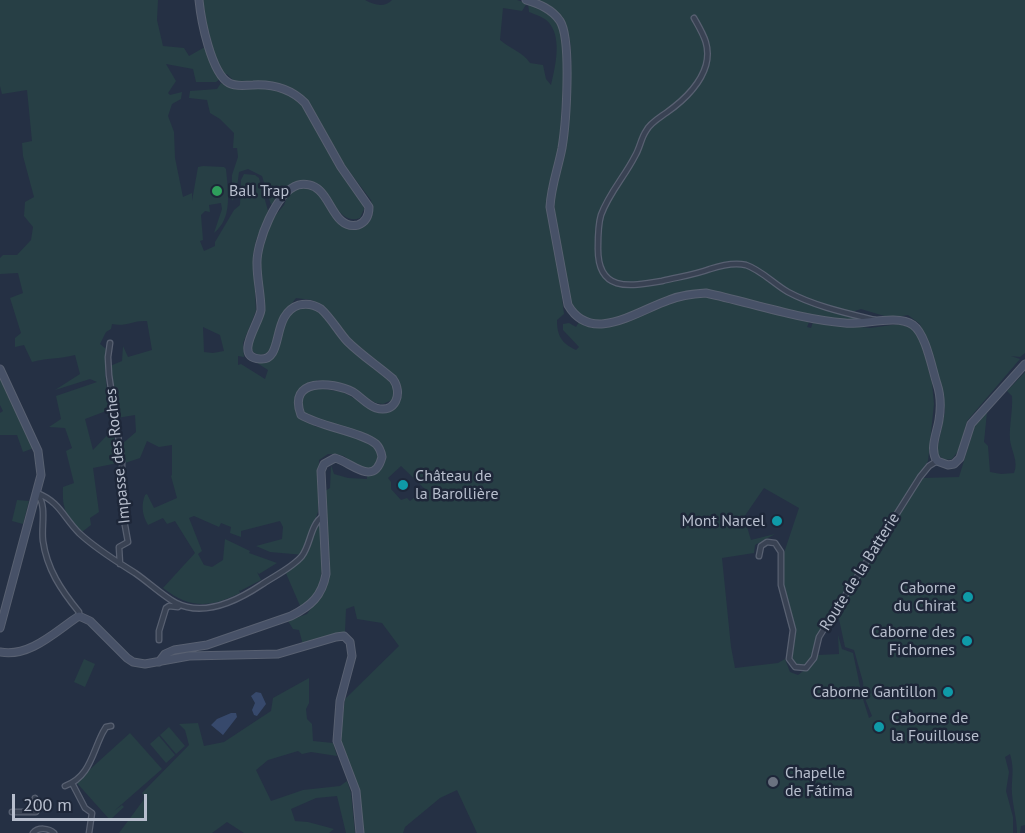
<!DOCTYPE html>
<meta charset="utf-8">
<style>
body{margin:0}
#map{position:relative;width:1025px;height:833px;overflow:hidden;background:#253044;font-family:"PT Sans",sans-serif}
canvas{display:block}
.scale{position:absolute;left:12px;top:794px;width:135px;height:27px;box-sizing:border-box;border:3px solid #b7becd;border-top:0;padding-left:8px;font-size:18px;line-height:21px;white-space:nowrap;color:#b7becd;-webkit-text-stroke:4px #1e2739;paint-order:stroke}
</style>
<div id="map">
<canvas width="1025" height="833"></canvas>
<div class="scale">200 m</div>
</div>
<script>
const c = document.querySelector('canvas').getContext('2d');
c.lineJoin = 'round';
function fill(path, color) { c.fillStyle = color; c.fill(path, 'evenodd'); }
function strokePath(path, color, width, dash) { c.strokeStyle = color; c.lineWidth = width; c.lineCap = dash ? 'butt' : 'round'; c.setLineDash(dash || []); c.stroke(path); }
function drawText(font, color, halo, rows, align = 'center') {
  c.font = font + ' "PT Sans",sans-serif'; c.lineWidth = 5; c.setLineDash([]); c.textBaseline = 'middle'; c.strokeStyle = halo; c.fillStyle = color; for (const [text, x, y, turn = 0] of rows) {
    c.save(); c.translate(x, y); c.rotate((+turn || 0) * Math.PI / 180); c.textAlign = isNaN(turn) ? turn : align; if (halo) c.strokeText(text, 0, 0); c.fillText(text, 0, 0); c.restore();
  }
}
fill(new Path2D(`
 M0 0H158L157 20 163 46 184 48 189 56 212 43 207 27 203 0H365C374 5 385 8 392 0H517L527 3 522 11 503 8 500 40C510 49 523 52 530 63L543 65 546 79 551 85C555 68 562 40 550 24 545 17 536 15 529 12L528 3 551 15 563 34 564 66 560 136 558 150 548 190V207L556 249 564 314 557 320C557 335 561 343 576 350L579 347 563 330V324L569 323 576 327 579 322 592 328 603 327 671 300 706 295 810 320 807 327 811 328 813 322 870 328 899 324 914 329 921 341 932 383 934 404 928 461 818 636 813 656 810 663 803 667 795 665 791 660 795 628 783 582 784 553 799 508 764 488 744 517 751 540 775 534 755 545 754 553 722 558 731 647 735 668 778 663 785 659 790 672 798 675 810 666 818 655 839 654 838 635 842 649 853 653 862 696 869 718 872 716 864 696 863 682 854 650 845 647 837 610 922 478 959 477 976 422 987 412 984 442 988 446 990 472 1001 474 1014 473C1019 462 1011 450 1010 440 1009 425 1013 411 1012 396L1007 391 1025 372V825L1021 826 1020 833H1017C1017 819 1013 807 1012 794 1011 779 1015 770 1010 754L1005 757 1009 772 1006 791 1013 817V833H477L457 790 440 798 405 827 403 833H363L359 792 340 739 345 699 399 646 382 623 357 619 354 606 346 609 345 632 303 645 299 630 293 629 288 621 307 614 324 591 325 491 330 488 331 465 334 474 348 478 367 479V476L382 467 385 457 382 447 329 422 315 419 314 426C335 431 367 434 379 454L377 463 371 469H360L344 456 335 454H328L319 460 318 512 313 526 316 529 318 525H321L322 569 318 594 301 608 285 571 304 555 270 552 256 546 282 539 283 527 280 521 241 531V537L230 533 231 527 221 523 219 527 194 516 189 518 202 551 198 554 204 565 212 567 223 560 225 539 250 551 249 553 277 563 259 574 257 572 261 580 240 591 239 590 240 593C210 608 190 609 163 588L195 553 175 521 167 524 163 518 148 525C142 515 141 505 145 495L147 494 154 508 177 498 171 476 172 475V445L159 447 147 441 140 458 125 463 122 444 136 432 135 415 117 418 110 366 122 361 123 346 128 357 152 350 147 321C133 320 126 327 112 324L111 329 106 332 100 344 106 349 105 372 110 419H109L106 411 85 419 93 450 113 429 118 463 93 468 99 512 90 518 91 525 82 532C66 514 62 511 63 487L74 483 66 451 72 448 65 428 49 427 61 419 56 396 97 382 90 379 55 390 80 374 75 355C60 359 46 358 32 362L24 345 15 347V338L21 333 10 298 23 293 18 273 0 274V258L3 255H17L31 240 33 227 24 216 25 202 34 197 23 156 22 143 32 141 27 90 2 94 0 86ZM166 64 193 69 196 82H216L227 74 234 81 280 84 289 88 307 103 336 154 371 200 373 214 367 223 357 228C349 224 337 220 332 214 320 200 322 189 300 187L288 195 284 205 271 221 264 239 260 255V270L264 312 251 346 253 352 259 355 268 353 272 348 281 317 296 298 312 300 324 307 352 341 395 378 400 386 402 395 398 403 376 411 343 392 317 388V380L344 385 376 403 383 404 392 400 394 396 395 389 387 377 333 327 319 312 311 307H298L284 319 277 350 274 357 257 363 268 370 265 379 241 364 238 365V356L244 357 243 343 256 311 253 256 256 240 268 211 259 178 255 175 244 174 241 180 240 205 234 210 215 242V246L204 251 200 241 203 240 201 215 205 211 210 212 209 205 221 203 222 209 214 233C233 218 228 191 226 169L224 167 203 166 198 167 192 201V193L183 197 175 158 174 132 168 116 172 104 181 99 182 92 170 95 168 93 176 81ZM203 327 220 335 224 351 213 353 204 352ZM401 466 426 490 424 492 422 491 410 501 407 498 401 500 391 489V482L388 478Z
 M537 0H1025V353L1020 357 1011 356 1020 359 967 421 959 450 952 459 945 460 938 455 937 451 945 411 940 382 920 324 908 315 891 318 861 309 855 311 853 317 857 322 811 316 706 292 670 297 611 320 593 321C587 318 578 313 574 307 564 292 553 211 554 191 560 151 579 68 568 32 564 15 552 7 537 0Z
 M221 83C249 93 281 81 303 106L340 172 363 201 364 209 360 218C325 231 329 137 271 205L262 176 248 169 239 172 236 195 232 201V175L238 157 237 148H233L234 133 220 119 210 113 207 100 189 98 190 91 217 89Z
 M0 374 34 448 23 452 17 435H0V413L3 411 0 405Z
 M17 500 29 501 23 524 12 521Z
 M84 659 95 664 85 687 74 682Z
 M309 678V703L306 709 307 719 312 724 313 741 333 743 337 756 311 752 302 754 298 751 268 760 256 770 271 801 303 790 340 786 347 781 351 793 355 833H346L337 796 316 798 291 809 295 821 308 822 334 829 329 833H244L227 822 212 833H119L145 798 142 793 189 745 185 730 179 724 198 723 204 746 224 742 271 711 273 698Z
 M169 727 185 746 176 754 160 735Z
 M130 733 162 769 114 811 122 805 124 807 110 820 76 782Z
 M159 736 175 755 166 763 150 744Z`), '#273f45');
fill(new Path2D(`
 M256 692 261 693 266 704 257 716 254 715 252 710 255 703 251 696Z
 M231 713H236L237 717 223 735 211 725 217 719Z`), '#37496c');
const street = new Path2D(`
 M694 18C703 34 711 46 706 65 700 86 683 101 666 113 659 118 650 123 646 131 641 138 640 148 635 156 625 176 609 193 601 215 598 225 598 237 598 247 597 292 628 287 662 281 678 277 694 275 710 269 722 265 734 262 746 265 761 270 774 284 788 292 814 306 846 313 875 320
 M110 343 108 357 109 375 122 462V509L128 542 119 547 120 564
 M37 493C60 502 63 517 79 533 96 549 116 561 135 573 147 581 164 597 176 603 204 617 237 601 261 585 274 576 292 568 302 556 311 544 310 525 323 516
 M38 495C47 507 41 526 43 541 47 569 61 590 79 612V616
 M759 556 761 546 767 542 775 543 781 552V585L793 630 789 659 795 667 806 668 814 658 819 637 920 477 929 466 937 461
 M159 640V631L166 608 169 606 178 607 180 605
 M72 783 85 808 92 813 89 833
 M65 786C90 777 92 753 103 732L106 727 111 726
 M12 812H36L38 808 35 798
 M33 833C38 827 49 828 54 833`);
const secondary = new Path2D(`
 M526 0C539 4 552 9 560 21 572 40 566 124 562 148 558 169 551 186 550 207L568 305C591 345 637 311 669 300 681 295 693 294 706 293 752 303 798 319 845 323 864 325 897 314 913 325 926 334 932 369 937 384 941 396 941 408 939 420 937 433 929 449 937 461L948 465 954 464 960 458 971 424 1025 364
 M0 369 38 451 41 475 0 628
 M0 652C30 658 57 630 79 616L90 621 127 658 133 662 145 664 189 656 278 654 336 637 344 636 350 642 352 656 340 701 337 741 356 791 360 833
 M159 662 165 654 174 650 207 645 291 616C311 606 322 596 326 574L321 471 324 464 335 458C351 462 374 488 382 457 381 451 380 448 376 444 362 432 321 427 301 415 287 378 332 381 353 392 361 397 367 405 376 408 396 414 403 393 393 379 378 366 361 355 347 341 338 331 331 318 321 309 315 305 307 303 299 305 270 314 285 361 260 359 233 357 259 324 261 310 261 294 257 280 257 264 256 243 276 192 298 185 305 183 314 185 319 190 332 201 336 230 358 225 366 222 369 215 369 207L341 167 305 103C291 89 272 84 253 85 245 85 236 87 229 83 211 73 201 20 199 0`);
strokePath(street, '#586071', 7);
strokePath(secondary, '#586071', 9);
strokePath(street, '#394253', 4.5);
strokePath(secondary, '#475167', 7);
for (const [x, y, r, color] of [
 [217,191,6,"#2e9e5b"],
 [403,485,6,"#0f9aa8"],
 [777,521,6,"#0f9aa8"],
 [968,597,6,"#0f9aa8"],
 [967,641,6,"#0f9aa8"],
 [948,692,6,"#0f9aa8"],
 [879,727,6,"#0f9aa8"],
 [773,782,6,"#6b7280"]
]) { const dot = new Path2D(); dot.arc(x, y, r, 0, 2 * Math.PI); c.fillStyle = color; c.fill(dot); strokePath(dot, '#1e2739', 2); }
drawText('16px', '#b7becd', '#1e2739', [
 ["Ball Trap",229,191],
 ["Château de",415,476],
 ["la Barollière",415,494],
 ["Mont Narcel",765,521,"right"],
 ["Caborne",956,588,"right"],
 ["du Chirat",956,606,"right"],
 ["Caborne des",955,632,"right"],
 ["Fichornes",955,650,"right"],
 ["Caborne Gantillon",936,692,"right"],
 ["Caborne de",891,718],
 ["la Fouillouse",891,736],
 ["Chapelle",785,773],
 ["de Fátima",785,791]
], 'left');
drawText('16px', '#b7becd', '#1e2739', [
 ["Impasse des Roches",118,456,-96],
 ["Route de la Batterie",860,572,-58]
]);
</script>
